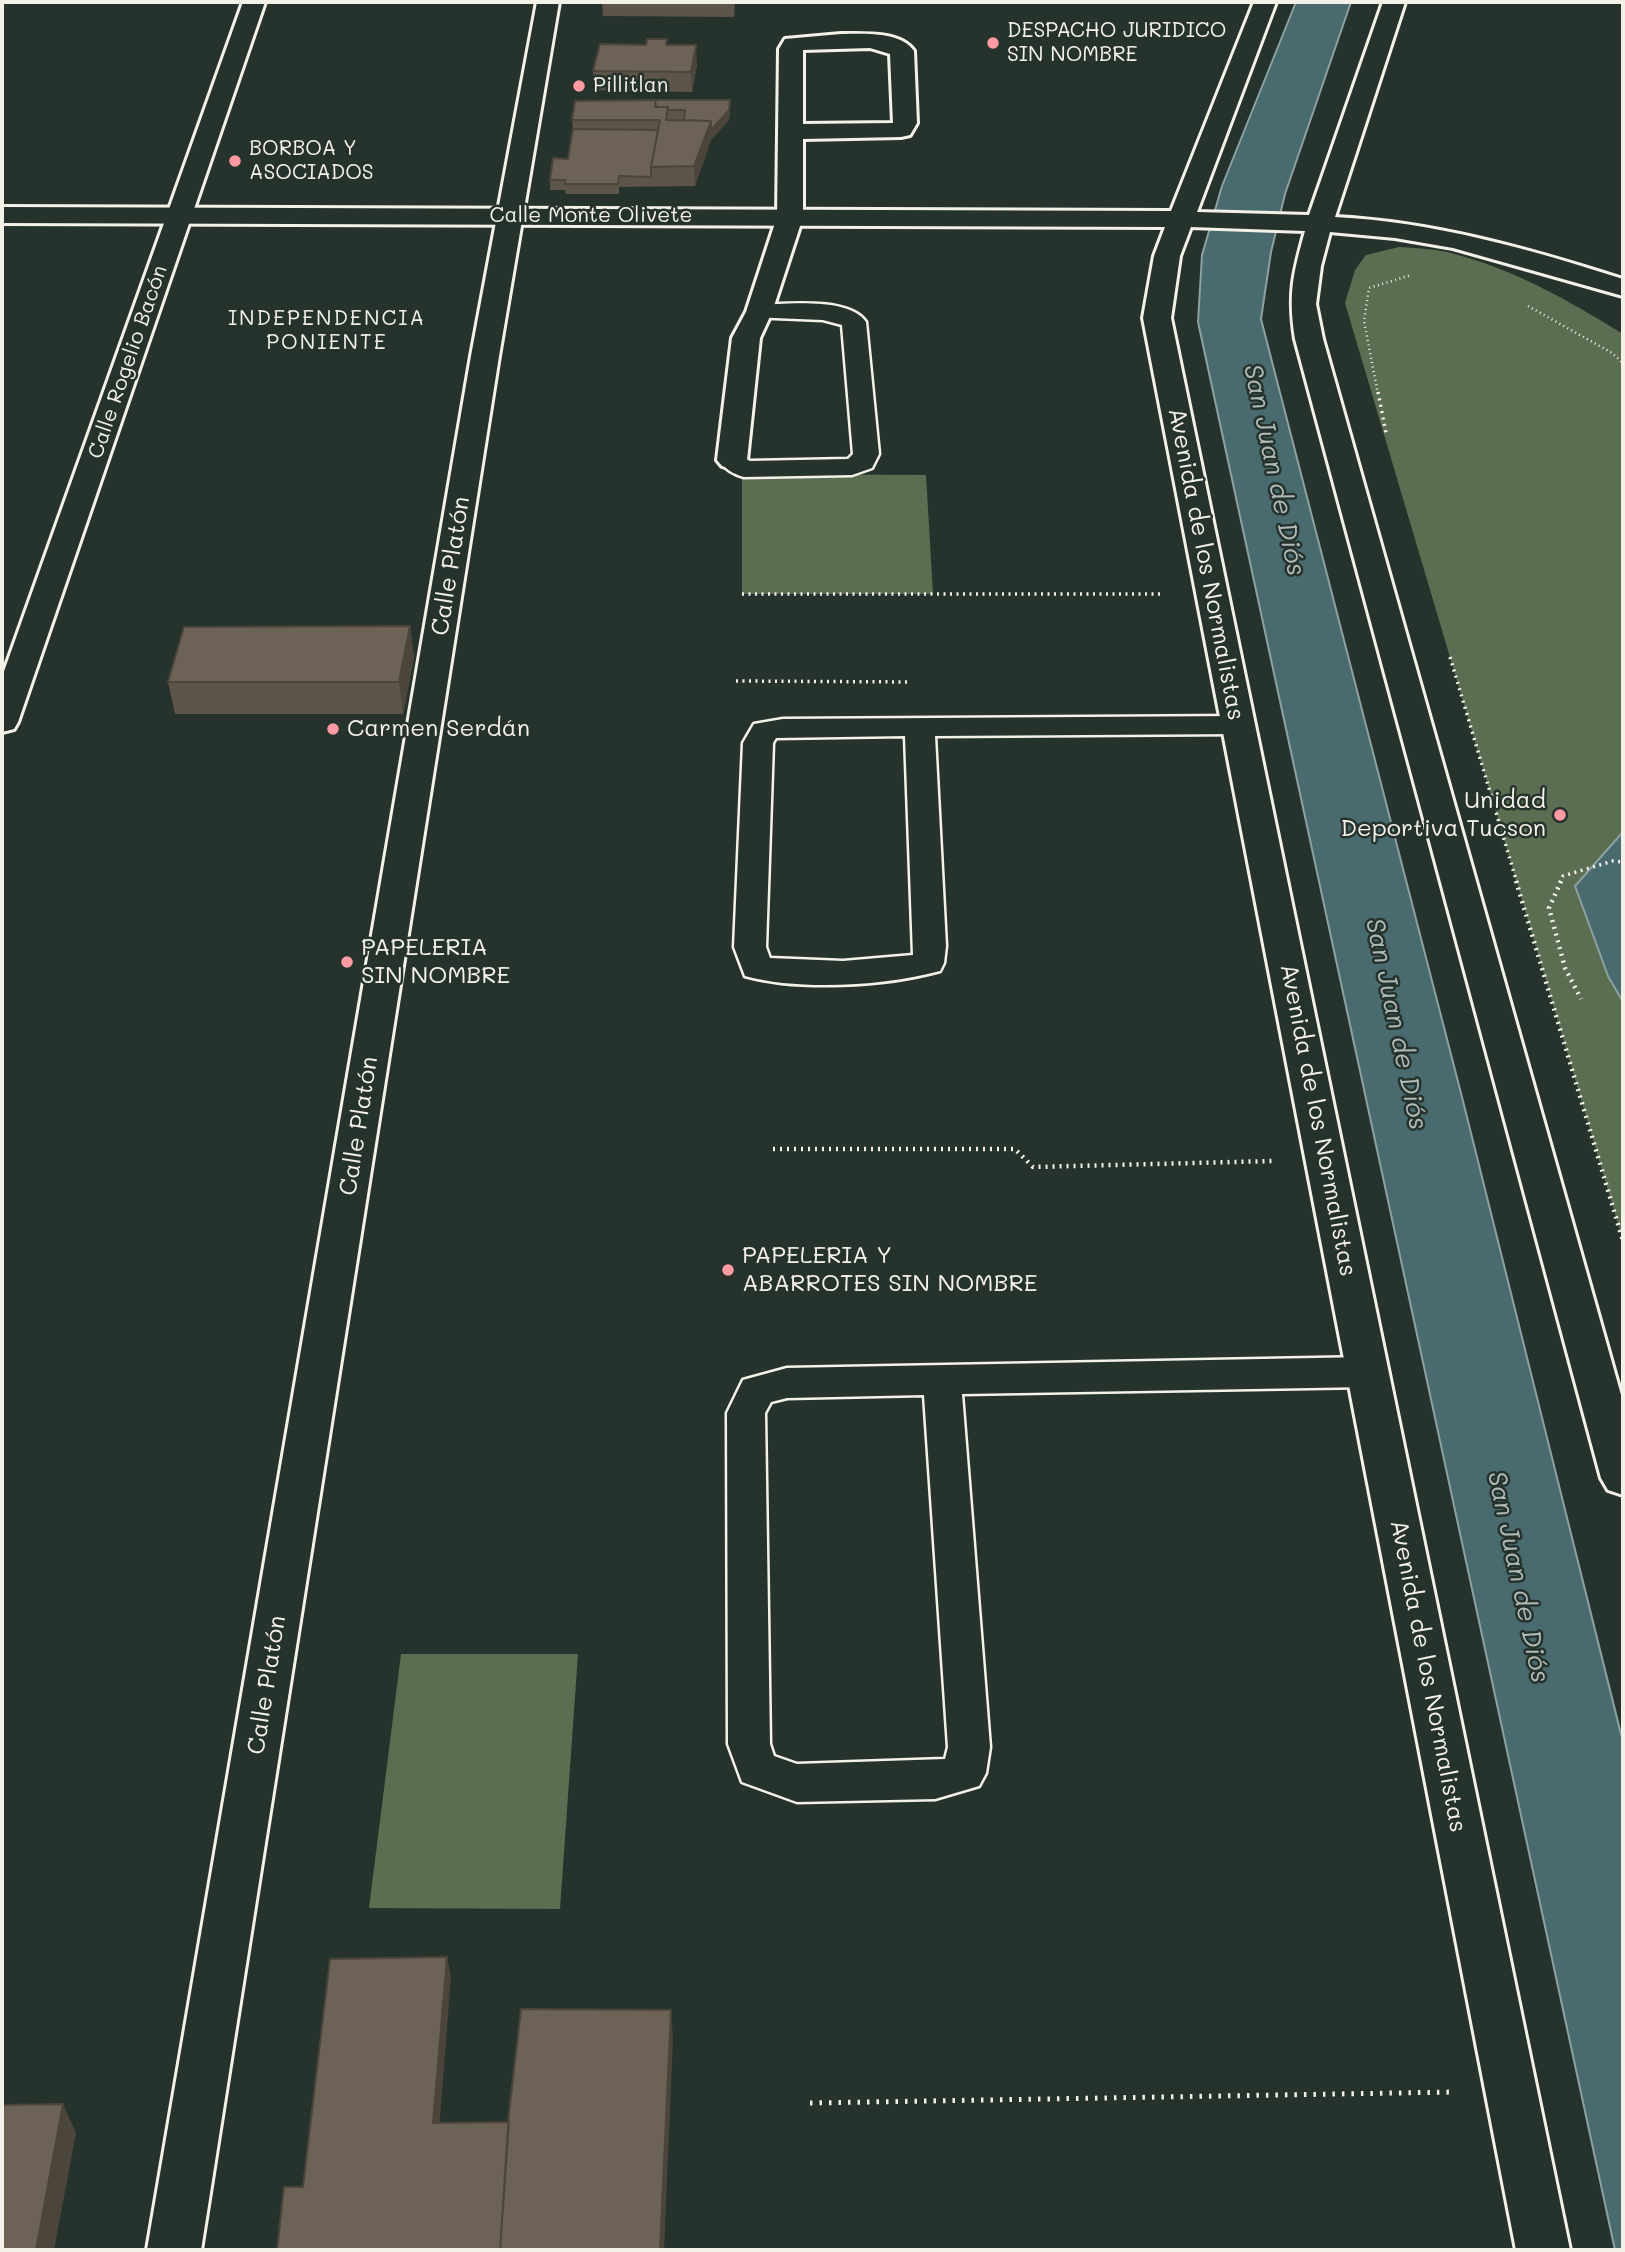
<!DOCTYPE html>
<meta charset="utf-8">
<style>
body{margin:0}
#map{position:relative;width:1625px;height:2252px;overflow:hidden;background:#26332d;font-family:Mali,sans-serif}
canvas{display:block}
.frame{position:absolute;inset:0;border:4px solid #f4f1e8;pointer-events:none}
</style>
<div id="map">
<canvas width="1625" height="2252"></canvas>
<div class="frame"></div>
</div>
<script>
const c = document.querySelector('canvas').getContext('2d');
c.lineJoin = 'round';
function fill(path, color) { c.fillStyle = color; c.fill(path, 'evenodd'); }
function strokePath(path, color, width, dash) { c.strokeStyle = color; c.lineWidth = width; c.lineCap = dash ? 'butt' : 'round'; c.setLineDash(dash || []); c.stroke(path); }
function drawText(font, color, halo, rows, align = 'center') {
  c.font = font + ' Mali,sans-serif'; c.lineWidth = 5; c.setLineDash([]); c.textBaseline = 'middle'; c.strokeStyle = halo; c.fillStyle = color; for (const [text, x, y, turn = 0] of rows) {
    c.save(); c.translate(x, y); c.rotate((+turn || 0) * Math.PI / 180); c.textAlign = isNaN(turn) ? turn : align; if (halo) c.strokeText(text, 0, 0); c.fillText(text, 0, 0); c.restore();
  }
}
fill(new Path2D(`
 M1399 247C1415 248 1432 249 1447 252 1512 268 1568 300 1623 334V1241L1345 303 1355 270 1366 255Z
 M742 474 926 475 933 594H742Z
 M401 1654H578L560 1909 369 1908Z`), '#5c6e51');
const water = new Path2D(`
 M1296 2H1351L1285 194 1271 252 1261 319 1462 1097 1623 1742V2250H1615L1198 322 1202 255 1222 186Z
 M1623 832V1002L1608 976 1575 886Z`);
fill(water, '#496b70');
strokePath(water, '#8da1a0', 2);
const lane = new Path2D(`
 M759 305C786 304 849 297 866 322L879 454 872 468 852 475 744 477C733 474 725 469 719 460L723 454 732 452 750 461 848 459 853 454 842 325 823 320 750 317 747 312 750 307Z
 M1239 716 1250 719 1254 725 1250 731 1239 734 935 736 946 946 944 963 940 971C885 986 800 991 745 976L734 947 743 743 754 724 783 719ZM905 736 913 955 843 961 770 958 766 947 773 743 776 738Z
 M1368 1357 1381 1362 1387 1372 1381 1382 1368 1387 962 1394 990 1747 986 1773 979 1786 935 1799 797 1802 742 1782 728 1744 727 1413 743 1380 787 1368ZM924 1395 948 1747 945 1759 797 1764 774 1756 770 1744 765 1413 771 1402 787 1398Z`);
const street = new Path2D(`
 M243 2H265L18 722 14 729 2 732V677Z
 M537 2H559L499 356 201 2250H147L471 356Z
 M841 34C863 34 900 31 914 51L917 123 910 135 901 137 803 139V217L772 312 760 338 747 460 742 466 732 469 722 466 717 460 732 338 746 312 777 217 779 49 785 39ZM870 48 890 54 893 123 803 124V50Z`);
const secondary = new Path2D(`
 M1254 2H1276L1197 212 1309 215 1383 2H1405L1335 217C1434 222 1529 249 1623 279V296L1453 248 1395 238 1330 232 1321 266 1316 304 1323 339 1623 1402V1495L1608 1490 1601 1478 1295 339C1288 294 1293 274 1305 231L1191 227 1180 256 1171 318 1570 2250H1516L1143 318 1154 256 1165 227 2 223V207L1171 211Z`);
strokePath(lane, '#f4f1e8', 5);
strokePath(street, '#f4f1e8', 6);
strokePath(secondary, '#f4f1e8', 6);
strokePath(new Path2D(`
 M1528 306 1612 353 1623 363
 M1378 394 1364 321 1369 288 1411 275`), '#f4f1e8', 2.5, [1, 3.5]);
strokePath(new Path2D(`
 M1378 392 1386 433
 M742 594H1163
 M1450 657 1517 883
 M736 681 911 682
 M1560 883 1563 876 1613 861 1623 862`), '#f4f1e8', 3.5, [2, 4.5]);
strokePath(new Path2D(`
 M1516 881 1623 1241
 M1561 881 1549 908 1565 968 1581 999
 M773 1149H1015L1033 1167 1273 1161`), '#f4f1e8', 4.5, [2, 5]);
strokePath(new Path2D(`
 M810 2103 1454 2092`), '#f4f1e8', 5, [2.5, 7]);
fill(lane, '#26332d');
fill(street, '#26332d');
fill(secondary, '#26332d');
fill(new Path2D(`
 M602 2H735L734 17 603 16Z
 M667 45 697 65 692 92 594 90 593 71Z
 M575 101 730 110 729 120 711 140 695 186 619 187V194H566L565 190H550V180L568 159 573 129 572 120Z
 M410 626 414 658 403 714H175L168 682Z`), '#5d544a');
fill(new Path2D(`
 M696 45 697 65 692 92 691 72Z
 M730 100 729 120 711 140 695 186 694 166 711 121Z
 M410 626 414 658 403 714 399 682Z
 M447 1957 451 1977 438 2143 433 2123Z
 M671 2010 673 2039 664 2250H660Z
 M63 2104 76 2133 54 2250H36Z`), '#4c453c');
const building = new Path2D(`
 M647 39H667L666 45H696L691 72 593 71 600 44 646 45Z
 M642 100H730L729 110 711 130V121L684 120 685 110H667L668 107H656L655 100Z
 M655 100V107H668L666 120 711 121 694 166 651 167 660 120H572L575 101Z
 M573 129 658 130 651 167V177L619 176 618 184H565V180H550L553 158 568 159Z
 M410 626 399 682H168L184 627Z
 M447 1957 433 2123 509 2122 500 2250H277L284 2187H303L330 1959Z
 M521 2009 671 2010 660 2250H500L509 2113Z
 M63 2104 36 2250H2V2105Z`);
fill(building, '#6c6256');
strokePath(building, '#4c453c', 2);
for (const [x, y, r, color] of [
 [993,43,7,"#ff9aa2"],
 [579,86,7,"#ff9aa2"],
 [235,161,7,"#ff9aa2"],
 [333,729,7,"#ff9aa2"],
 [1560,815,7,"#ff9aa2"],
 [347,962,7,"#ff9aa2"],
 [728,1270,7,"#ff9aa2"]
]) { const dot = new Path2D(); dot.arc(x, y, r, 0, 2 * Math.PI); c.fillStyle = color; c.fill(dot); strokePath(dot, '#26332d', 2.5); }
drawText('21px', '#f4f1e8', '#26332d', [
 ["DESPACHO JURIDICO",1007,31],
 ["SIN NOMBRE",1007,55],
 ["Pillitlan",593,86],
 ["BORBOA Y",249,149],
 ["ASOCIADOS",249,173]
], 'left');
drawText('21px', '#f4f1e8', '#26332d', [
 ["Calle Monte Olivete",591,216],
 ["Calle Rogelio Bacón",128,362,-71]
]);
c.letterSpacing = '2px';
drawText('21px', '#f4f1e8', '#26332d', [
 ["INDEPENDENCIA",327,319],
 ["PONIENTE",327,343]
]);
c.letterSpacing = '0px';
drawText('24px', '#f4f1e8', '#26332d', [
 ["Avenida de los Normalistas",1206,564,79],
 ["Calle Platón",451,566,-81],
 ["Avenida de los Normalistas",1318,1120,79],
 ["Calle Platón",359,1126,-81],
 ["Avenida de los Normalistas",1428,1676,79],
 ["Calle Platón",267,1685,-81]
]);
drawText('24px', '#f4f1e8', '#26332d', [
 ["Carmen Serdán",347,729],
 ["Unidad",1546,801,"right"],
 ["Deportiva Tucson",1546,829,"right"],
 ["PAPELERIA",361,948],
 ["SIN NOMBRE",361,976],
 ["PAPELERIA Y",742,1256],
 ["ABARROTES SIN NOMBRE",742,1284]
], 'left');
drawText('italic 26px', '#b0bbb8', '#26332d', [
 ["San Juan de Diós",1274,470,78],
 ["San Juan de Diós",1396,1024,78],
 ["San Juan de Diós",1518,1577,78]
]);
</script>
